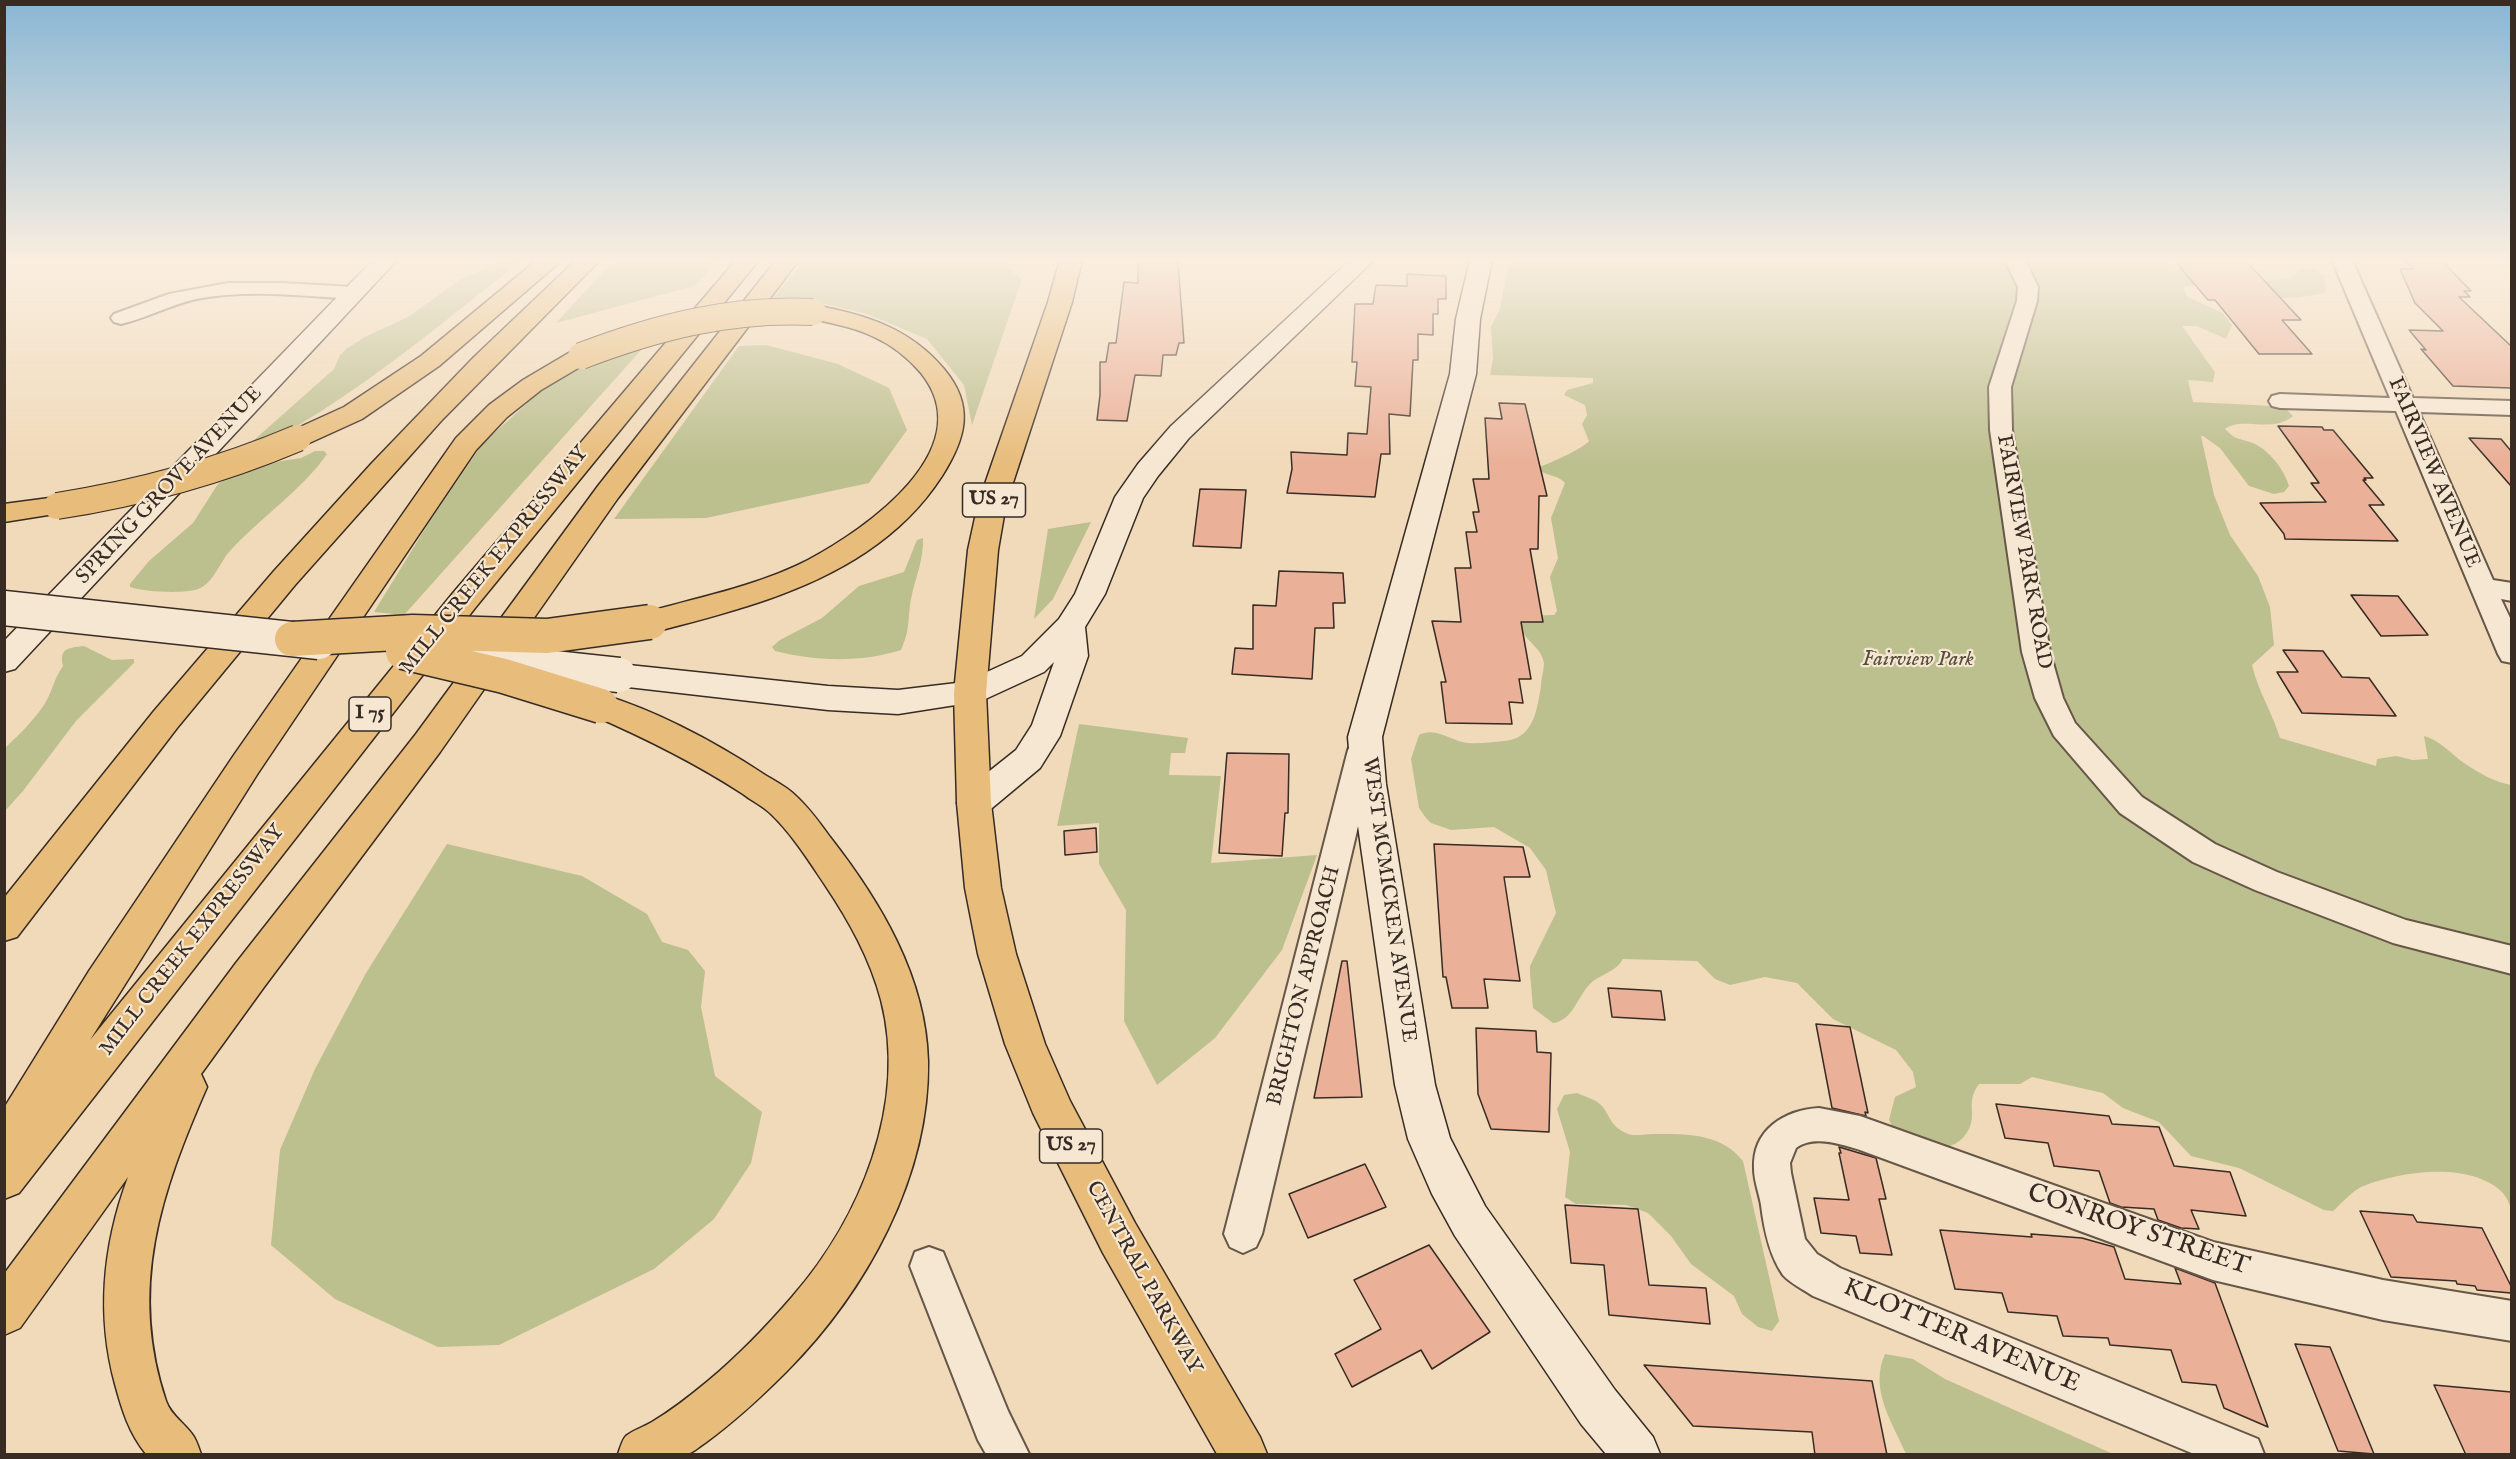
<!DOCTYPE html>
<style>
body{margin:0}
#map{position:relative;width:2516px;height:1459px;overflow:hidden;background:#f1dab9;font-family:"IM FELL English",serif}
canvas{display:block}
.frame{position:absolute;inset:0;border:6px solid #372b23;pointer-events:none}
</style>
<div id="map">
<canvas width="2516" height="1459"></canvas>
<div class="frame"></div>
</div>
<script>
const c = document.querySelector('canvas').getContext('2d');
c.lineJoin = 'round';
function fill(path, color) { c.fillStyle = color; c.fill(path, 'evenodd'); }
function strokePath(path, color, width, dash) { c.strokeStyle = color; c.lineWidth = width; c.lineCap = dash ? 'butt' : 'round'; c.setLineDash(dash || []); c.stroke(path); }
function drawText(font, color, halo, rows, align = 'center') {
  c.font = font + ' "IM FELL English",serif'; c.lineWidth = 4.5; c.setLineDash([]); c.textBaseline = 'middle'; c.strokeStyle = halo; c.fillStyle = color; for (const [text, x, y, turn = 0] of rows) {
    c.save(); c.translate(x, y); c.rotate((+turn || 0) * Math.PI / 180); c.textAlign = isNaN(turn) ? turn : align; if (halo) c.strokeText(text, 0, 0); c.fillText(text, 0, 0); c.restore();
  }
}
fill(new Path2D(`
 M506 260H522C462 307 404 356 341 398 314 416 287 434 257 444L253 441 334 369 340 355 346 349 365 337 408 317 461 279Z
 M619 260H718L694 286 556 323 604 271Z
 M805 260H1010L1008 268 1022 279 972 425 964 385 927 339 867 314 816 302 771 300Z
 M1509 260H2166L2168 265 2196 276 2235 275 2268 281 2291 278 2303 268H2314L2324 276 2326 292C2303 299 2271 300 2247 295 2220 291 2213 282 2183 287L2188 297 2223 313 2232 325 2226 339 2197 326H2182L2215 372 2213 382 2188 380 2193 402 2274 406 2286 409 2293 416C2272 434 2243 416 2225 429 2236 441 2240 438 2253 443 2269 450 2284 469 2289 486L2284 492 2274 494 2249 486 2220 448 2203 436H2201L2214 495 2230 535 2258 576 2270 607 2274 645 2252 665C2258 691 2272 712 2280 738L2376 766 2377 759 2396 756 2413 760 2428 759 2424 736C2440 740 2451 754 2464 763 2479 773 2494 782 2511 785V1208C2509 1203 2506 1196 2502 1192 2469 1161 2400 1171 2361 1187 2351 1192 2342 1203 2333 1211L2324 1210 2239 1168 2191 1156 2159 1122 2123 1108 2103 1093 2032 1077 2020 1084H1979C1965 1104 1977 1112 1969 1129 1956 1156 1919 1151 1899 1135 1894 1132 1892 1125 1889 1120L1895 1097 1916 1087 1913 1072 1896 1050 1833 1019 1797 983 1765 977 1730 985 1715 979 1697 961 1623 959C1615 973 1599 974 1589 985 1577 998 1572 1021 1553 1023L1533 1008 1530 973V966L1556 913 1546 870 1530 848 1494 827 1451 830 1431 823 1426 818 1419 808 1411 759 1419 735C1436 726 1452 742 1468 743 1479 744 1493 742 1504 741 1534 739 1537 709 1541 686 1541 679 1544 670 1544 663 1541 643 1515 638 1521 616L1554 615 1557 611 1550 577 1558 558 1551 518 1565 483C1557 474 1545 476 1536 468 1547 465 1584 448 1589 441L1582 424 1587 415 1585 405 1564 395 1567 390 1593 383V378L1490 375 1493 359 1491 327 1500 309Z
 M650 340 404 615 374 612 428 524 483 443 541 391 611 350Z
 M766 345 838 364 889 388 907 430 869 483 706 518 614 519 739 346Z
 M315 451H324L327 454C303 489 259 519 230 551 219 563 214 583 198 589 185 594 143 592 130 587V584L149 561 193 523 218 484 228 478 281 461 301 458Z
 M1091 522 1053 599 1034 619 1048 529Z
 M923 538C924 560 915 578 911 599 907 621 911 627 901 650 860 663 815 661 775 651L772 647 780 640 822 618 859 586 904 572 917 540Z
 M84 646 112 660 134 659V663L76 721 23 791 5 811V748C19 735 33 721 44 705 52 693 54 678 63 666 59 648 68 648 84 646Z
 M1079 724 1188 738 1185 753H1171L1169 775 1221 776 1211 863 1317 855 1282 950 1215 1038 1157 1085 1124 1021 1126 910 1099 864V823L1057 826Z
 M447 844 582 876 647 914 662 942 688 950 705 971 701 1007 715 1076 762 1112 751 1163 714 1219 654 1269 499 1345 438 1347 335 1299 271 1245 280 1150 315 1069 366 973Z
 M1577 1093C1586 1097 1595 1099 1602 1106 1611 1117 1610 1126 1626 1133 1633 1137 1645 1134 1653 1134 1687 1134 1721 1133 1743 1161L1779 1321 1772 1331 1758 1327 1742 1314 1734 1296 1691 1264 1671 1236 1648 1213 1626 1205 1576 1204 1565 1197 1570 1152 1557 1109 1564 1095Z
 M1885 1354 1913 1359 1945 1379 2113 1454H1906C1892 1422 1869 1389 1885 1354Z`), '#bcbf8e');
const building = new Path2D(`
 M2174 260H2245L2301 320H2282L2312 354H2259L2215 300H2208Z
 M2403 260H2441L2471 291H2464L2470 297H2459L2511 346V388L2453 386 2421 349 2426 350 2409 330 2443 331 2415 303 2400 269H2413Z
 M1138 262H1178L1184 343H1179L1176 355H1163L1161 376 1135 375 1127 421 1097 420 1100 395V362H1106L1109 343H1116L1124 282 1138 283Z
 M1407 274 1446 276V299H1438V314H1433V335L1418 334V360H1413L1410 416 1389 414 1390 454H1381L1375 497 1287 493 1292 469 1291 452 1347 455 1348 433 1367 434 1371 387 1355 386 1357 362H1352L1355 304H1373L1376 285 1407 286Z
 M1499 403 1525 404 1547 496H1539L1538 549H1530L1543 622H1521L1531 679H1519L1523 703 1509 702 1512 724 1446 723 1441 682H1446L1432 621 1461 622 1455 568H1471L1466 532H1477L1473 512H1479L1473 479H1489L1485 418 1502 419Z
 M2278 426 2322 427 2324 430H2333L2373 478H2364L2366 480H2363L2384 505H2369L2398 541 2285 539 2284 534 2260 503 2326 502 2311 483H2319Z
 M2469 438 2501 439 2511 451V486Z
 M1200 489 1246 490 1241 548 1193 546Z
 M1279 571 1343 573 1345 603H1333L1334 628H1315L1312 679 1232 674 1235 648 1253 649V605L1276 606Z
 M2351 595 2398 596 2428 635 2381 636Z
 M2283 650 2323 651 2342 677 2369 678 2396 716 2302 713 2277 672H2298Z
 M1227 753 1289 754 1288 813H1285L1282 856 1219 853Z
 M1096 828 1097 852 1065 855 1064 831Z
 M1434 844 1523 847 1530 877H1504L1520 981 1484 979 1488 1008H1452L1446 977H1443Z
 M1342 961H1347L1362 1097 1314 1098Z
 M1608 988 1661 991 1665 1020 1612 1017Z
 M1816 1024 1850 1027 1868 1113 1865 1112 1866 1116 1832 1108Z
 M1476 1028 1536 1031 1537 1052 1551 1053 1549 1132 1491 1129 1478 1094Z
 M1996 1104 2109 1116 2112 1124 2159 1127 2174 1166 2230 1172 2246 1216 2191 1210 2199 1229 2181 1228 2158 1220 2154 1209 2121 1207 2110 1203 2099 1171 2054 1166 2048 1143 2005 1138Z
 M1839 1147 1876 1158 1886 1199H1879L1892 1255 1860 1253 1856 1236 1821 1233 1814 1198 1849 1200 1839 1153H1841Z
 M1365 1164 1386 1207 1308 1238 1289 1194Z
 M1565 1205 1638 1209 1649 1285 1706 1288 1710 1324 1609 1315 1604 1265 1571 1263Z
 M2360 1211 2413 1215 2417 1222 2482 1228 2511 1286V1293L2477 1290 2475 1286 2457 1284 2456 1281 2391 1277Z
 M1940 1230 2032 1237 2031 1234 2082 1238 2114 1247 2125 1279 2181 1284 2175 1268 2215 1283 2268 1427 2224 1408 2216 1385 2182 1382 2171 1350 2110 1345 2108 1338 2063 1336 2057 1316 2008 1312 2002 1293 1955 1289Z
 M1429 1245 1490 1332 1432 1369 1421 1350 1352 1387 1335 1354 1381 1329 1354 1280Z
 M2295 1344 2330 1347 2374 1454 2338 1451Z
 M1644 1365 1872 1381 1887 1455H1815L1812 1432 1693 1426Z
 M2434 1385 2511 1392V1455H2466Z`);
fill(building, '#eab098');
strokePath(building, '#372b23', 1.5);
const street = new Path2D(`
 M2005 260H2025L2038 287 2037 301 2011 387 2012 430 2050 652 2063 698 2075 723 2142 797 2215 844 2277 872 2406 920 2512 946V974L2393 943 2255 890 2193 862 2120 813 2054 736 2035 698 2022 652 1990 430 1989 387 2017 301 2018 287Z
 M2332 260H2352L2413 398 2512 401V415L2419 412 2493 580 2512 583V601L2501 599 2512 622V663L2502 661 2498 654 2396 411 2280 408 2272 406 2269 401 2272 396 2280 394 2390 398Z
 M228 283H282L354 287 361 289 364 293 361 297 354 299C302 296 248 289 196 299 170 305 147 318 121 324L114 322 111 318 114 314 169 294Z
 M1362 739 1372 742 1376 750 1262 1234 1256 1247 1243 1253 1230 1247 1224 1234 1348 750 1352 742Z
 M1819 1108 1860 1116 2213 1242 2383 1280 2512 1301V1341L2383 1320 2213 1280 1860 1150C1840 1144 1814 1135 1796 1148L1790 1163 1791 1173 1805 1239 1817 1254 1840 1268 2258 1439 2264 1454H2194L1813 1296C1803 1289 1791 1284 1783 1275 1769 1255 1764 1229 1761 1205 1759 1193 1754 1181 1754 1169 1752 1130 1784 1110 1819 1108Z
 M929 1247 943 1252 1008 1411 1029 1454H986L978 1440 910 1266 915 1252Z`);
const secondary = new Path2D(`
 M373 260H397L15 669 4 672V641Z
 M1350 260H1374L1189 438 1158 476 1143 498 1105 594 1085 627 1088 656 1060 736 1040 768 986 813 974 816 962 813 957 803 962 793 1016 750 1032 725 1054 662 1044 672 981 701 898 714 828 710 619 686 608 683 603 675 608 667 619 664 828 686 898 690 965 682 1022 656 1059 619 1075 594 1115 497 1138 464 1171 426Z
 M1470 260H1492L1480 319 1476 374 1382 737 1386 784 1435 1085 1450 1138 1485 1206 1615 1390 1653 1437 1660 1454H1606L1581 1424 1455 1236 1432 1194 1408 1139 1395 1085 1352 784 1348 737 1450 374 1456 319Z`);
const primary = new Path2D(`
 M1060 260H1082L1072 302 1006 504 998 550 986 693 991 803 1001 888 1016 954 1045 1044 1070 1101 1135 1223 1260 1437 1267 1454H1217L1103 1253 1033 1113 1005 1044 978 954 965 888 957 803 954 693 968 550 978 504 1048 302Z`);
const highway = new Path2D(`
 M537 260H562L439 366 362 419 307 444 298 446 289 444 285 438 289 432 344 407 421 356Z
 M576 260H600L441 421 295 585 177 728 17 937 4 941V898L154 711 274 571 372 463 474 357Z
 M736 260H759L475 608 19 1193 4 1199V1108L89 971 234 755 456 438 489 405 523 380 572 351 581 348 590 351 594 356 590 361 541 390 507 417 476 450 258 773 90 1040 453 593Z
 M776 260H799L618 498 440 752 264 987 201 1074 207 1087C161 1192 128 1287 166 1401 171 1416 186 1424 194 1437 197 1442 199 1449 201 1454H146C129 1433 122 1410 115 1384 96 1314 103 1245 128 1177L20 1328 4 1335V1274L236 963 416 734 598 486Z
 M813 305C864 314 910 328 944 369 975 406 966 438 942 476 922 507 896 532 866 552 802 595 723 614 650 633L639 630 635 622 639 614C696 598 755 587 808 560 866 529 982 449 921 373 908 358 892 345 874 337 852 326 828 323 804 317L801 312 804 307Z
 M57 497 67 500 71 506 67 512 4 522V504Z
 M601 694C659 712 715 742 765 775 775 781 787 787 796 796 809 808 820 823 830 837 880 901 926 977 928 1061 930 1176 866 1292 786 1372 761 1397 735 1421 705 1443 700 1446 693 1453 687 1454 677 1457 629 1455 618 1454 620 1449 622 1440 626 1436 633 1430 644 1427 652 1422 672 1410 690 1396 708 1381 738 1356 766 1327 792 1297 860 1219 908 1105 881 1000 870 958 849 921 825 885 809 861 792 834 771 814 763 806 752 801 743 794 694 762 643 737 590 714L585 706 590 698Z`);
strokePath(street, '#665748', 4);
strokePath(secondary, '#372b23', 3);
strokePath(primary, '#372b23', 3);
strokePath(highway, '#372b23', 3);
fill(street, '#f6e7d2');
fill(secondary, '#f6e7d2');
fill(primary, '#e8bd7c');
fill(highway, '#e8bd7c');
const secondaryBridge = new Path2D(`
 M4 608 319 642
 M480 660 619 675`);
const highwayBridgeFar1 = new Path2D(`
 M581 356C657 327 731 308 813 312
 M57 506C141 493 220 471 298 438`);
const highwayBridge = new Path2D(`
 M292 639 413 632 547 636 650 622
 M403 652 504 676 601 706`);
strokePath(secondaryBridge, '#372b23', 37, []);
strokePath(highwayBridgeFar1, '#372b23', 28, []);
strokePath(highwayBridge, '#372b23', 37, []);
strokePath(secondaryBridge, '#f6e7d2', 34);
strokePath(highwayBridgeFar1, '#e8bd7c', 26);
strokePath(highwayBridge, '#e8bd7c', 34);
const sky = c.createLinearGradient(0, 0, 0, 464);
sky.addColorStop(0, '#89b6d4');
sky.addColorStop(0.56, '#f9eee0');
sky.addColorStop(1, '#f9eee000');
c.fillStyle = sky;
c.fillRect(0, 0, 2516, 464);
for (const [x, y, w] of [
 [994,500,63],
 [370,714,42],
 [1071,1146,63]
]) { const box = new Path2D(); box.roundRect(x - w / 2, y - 17, w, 34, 4.5); c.fillStyle = '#f6e7d2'; c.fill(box); strokePath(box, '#372b23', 1.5); }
drawText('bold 20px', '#372b23', null, [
 ["US 27",994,500],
 ["I 75",370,714],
 ["US 27",1071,1146]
]);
drawText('21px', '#372b23', '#f6e7d2', [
 ["FAIRVIEW AVENUE",2433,473,67],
 ["SPRING GROVE AVENUE",170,486,-47],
 ["FAIRVIEW PARK ROAD",2023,552,80],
 ["MILL CREEK EXPRESSWAY",495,561,-51],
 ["WEST MCMICKEN AVENUE",1388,900,82],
 ["MILL CREEK EXPRESSWAY",193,941,-52],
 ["BRIGHTON APPROACH",1305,986,-76],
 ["CENTRAL PARKWAY",1143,1278,61]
]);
drawText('italic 21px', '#58503e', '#f6e7d2', [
 ["Fairview Park",1918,661]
]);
drawText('26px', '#372b23', '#f6e7d2', [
 ["CONROY STREET",2138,1231,19],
 ["KLOTTER AVENUE",1961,1337,23]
]);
</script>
